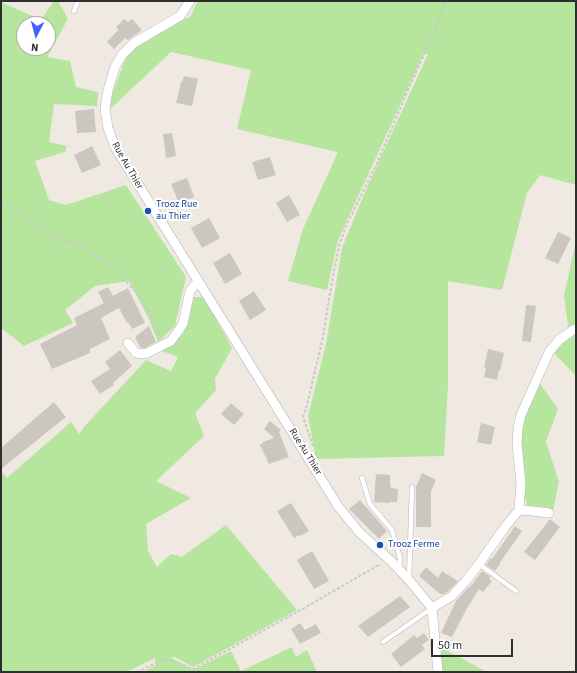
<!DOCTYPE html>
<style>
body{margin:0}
#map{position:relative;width:577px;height:673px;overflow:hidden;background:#efe9e1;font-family:"Source Sans 3",sans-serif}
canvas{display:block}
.frame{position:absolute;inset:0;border:2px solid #2e2e2e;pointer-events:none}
.north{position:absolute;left:16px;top:16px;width:40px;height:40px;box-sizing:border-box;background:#fff;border:1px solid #ababab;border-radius:50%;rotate:186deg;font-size:11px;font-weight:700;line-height:16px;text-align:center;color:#2e2e2e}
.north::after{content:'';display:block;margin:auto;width:14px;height:18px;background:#4264fb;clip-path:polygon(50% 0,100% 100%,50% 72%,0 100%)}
.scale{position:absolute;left:431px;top:639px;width:82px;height:18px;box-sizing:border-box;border:2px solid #2e2e2e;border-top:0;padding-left:5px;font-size:12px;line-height:14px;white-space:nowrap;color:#2e2e2e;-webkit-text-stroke:3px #fff;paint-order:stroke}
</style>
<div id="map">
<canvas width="577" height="673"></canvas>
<div class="frame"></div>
<div class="north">N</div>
<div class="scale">50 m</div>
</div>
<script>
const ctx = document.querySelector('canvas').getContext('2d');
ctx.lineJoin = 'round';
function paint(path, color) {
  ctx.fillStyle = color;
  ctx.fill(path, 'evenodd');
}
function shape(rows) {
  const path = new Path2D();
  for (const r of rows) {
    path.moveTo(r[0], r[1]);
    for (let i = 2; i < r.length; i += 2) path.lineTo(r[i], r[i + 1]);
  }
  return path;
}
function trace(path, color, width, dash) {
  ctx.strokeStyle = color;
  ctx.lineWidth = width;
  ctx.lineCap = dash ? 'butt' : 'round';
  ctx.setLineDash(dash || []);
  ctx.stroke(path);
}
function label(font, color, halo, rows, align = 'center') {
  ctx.font = font + ' "Source Sans 3",sans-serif';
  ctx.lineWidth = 4;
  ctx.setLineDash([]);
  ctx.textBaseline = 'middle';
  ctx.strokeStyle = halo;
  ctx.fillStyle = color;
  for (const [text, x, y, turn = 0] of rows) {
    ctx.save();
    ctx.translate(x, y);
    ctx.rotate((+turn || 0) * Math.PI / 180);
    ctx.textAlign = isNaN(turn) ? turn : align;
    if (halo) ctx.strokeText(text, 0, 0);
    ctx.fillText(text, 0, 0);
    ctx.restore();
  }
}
paint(shape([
 [54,1,58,1,68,19,47,57,70,61,76,87,98,92,97,106,54,104,49,142,67,146,65,152,35,161,49,200,66,205,126,185,133,196,186,277,175,326,158,342,149,319,129,281,95,286,65,310,73,323,24,346,1,328,1,2,41,20],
 [24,24,48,24,48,48,24,48],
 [198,1,576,1,576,185,540,175,527,193,502,290,448,281,448,385,444,456,316,459,308,416,326,344,342,248,365,192,428,54,424,53,338,240,327,290,288,281,303,229,338,152,237,129,251,70,171,52,110,109,110,101,128,51,169,25,190,17],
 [576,240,576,376,554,353,568,326,564,296],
 [193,297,204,297,232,348,215,379,216,390,195,413,204,436,156,481,191,498,146,524,148,551,157,567,171,554,182,557,226,525,297,610,193,667,175,657,171,658,193,670,231,651,241,671,292,647,296,657,307,650,317,672,143,672,156,665,155,658,127,672,1,672,1,471,7,478,71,422,79,434,84,427,146,360,171,371,178,357,162,351,183,334],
 [538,381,558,409,546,442,559,482,553,511,549,508,528,507,514,460,518,425],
 [440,647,487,672,441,672]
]), '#b6e59e');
paint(shape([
 [124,19,128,22,132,19,142,30,128,40,125,38,114,49,107,42,118,30,116,27],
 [184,76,198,79,192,106,176,103,181,82,182,82],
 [94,109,96,132,77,133,75,111],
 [172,133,176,156,166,158,163,134],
 [92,146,101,165,82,173,74,155],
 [270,157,276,175,258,180,252,162],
 [187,178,194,197,179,203,171,184],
 [289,195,300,215,287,222,276,203],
 [209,218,220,238,202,248,191,228],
 [558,232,571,238,558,264,545,258],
 [230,253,242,274,225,284,213,263],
 [108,287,113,296,128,288,145,323,132,329,128,322,127,323,119,308,101,318,110,339,90,349,90,353,52,369,40,344,77,325,74,318,104,303,98,292],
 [254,291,266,310,250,320,239,301],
 [526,305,536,306,531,342,522,341],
 [149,326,156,342,144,348,140,347,136,339,136,336],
 [488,349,504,353,500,371,499,370,497,380,484,377,486,368,484,367],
 [120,350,132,366,113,383,114,385,100,394,91,381,110,369,105,362],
 [54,402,66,417,1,469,1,448],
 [231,403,244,414,234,425,221,414],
 [270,421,281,430,279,432,289,457,269,464,260,445,263,443,263,442,274,438,264,429],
 [481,423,495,427,491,445,477,442],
 [422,473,436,480,431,491,431,527,416,527,416,487],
 [376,474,390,475,390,485,391,485,391,488,398,489,397,502,390,502,390,503,374,502],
 [360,500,387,531,379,539,349,509],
 [291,503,309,531,300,536,299,535,294,538,277,511],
 [550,519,560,527,535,560,524,552],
 [515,526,522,531,499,564,500,564,495,571,486,565,491,558,492,559],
 [312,551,329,581,314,589,297,560],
 [426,567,438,578,442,571,458,581,448,591,444,594,440,594,419,576],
 [482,571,491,577,489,579,492,581,483,592,479,589,466,610,452,637,441,633,456,601,469,587,470,587],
 [400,596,410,607,368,637,358,626],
 [300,623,305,630,316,624,321,633,300,644,291,629],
 [424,633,429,640,422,645,425,649,401,667,391,654,414,635,417,638]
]), '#cbc7bf');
const lane = shape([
 [74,11,78,1],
 [362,478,370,504,392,530,400,558,399,568],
 [479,564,516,591],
 [409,580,412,487],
 [383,642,432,608]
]);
const street = shape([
 [190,1,180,16,134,43,122,55,115,67,108,90,105,109,108,128,115,147,338,506,359,532,392,562,409,580,432,608,438,672],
 [128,343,136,353,145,354,171,341,183,324,190,291,198,281],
 [519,510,533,511,549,513],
 [432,608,452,596,465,582,479,564,505,527,519,510,521,484,517,443,518,428,521,415,549,352,559,340,573,330,576,329]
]);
trace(lane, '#b4b7c1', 5.5);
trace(street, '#b4b7c1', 10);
trace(shape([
 [1,205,19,211,53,238,80,245,117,271,146,304,160,336],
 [313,446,305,423,303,416,306,409,323,337,331,287,339,246,345,228,377,163,408,90,433,35,446,1],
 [137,672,160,661,172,660,193,669,299,611,377,566,381,565]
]), '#c9c9c9', 2, [3, 2]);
trace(lane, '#fff', 4.5);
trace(street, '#fff', 9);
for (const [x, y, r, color] of [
 [148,211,4,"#1a4fb4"],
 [380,545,4,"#1a4fb4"]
]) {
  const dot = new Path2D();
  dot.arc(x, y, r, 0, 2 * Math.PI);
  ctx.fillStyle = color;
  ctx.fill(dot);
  trace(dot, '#fff', 1.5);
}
label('10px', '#2e2e2e', '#fff', [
 ["Rue Au Thier",127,166,60],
 ["Rue Au Thier",305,452,58]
]);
label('10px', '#164399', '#fff', [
 ["Trooz Rue",156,205],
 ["au Thier",156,217],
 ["Trooz Ferme",388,545]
], 'left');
</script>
